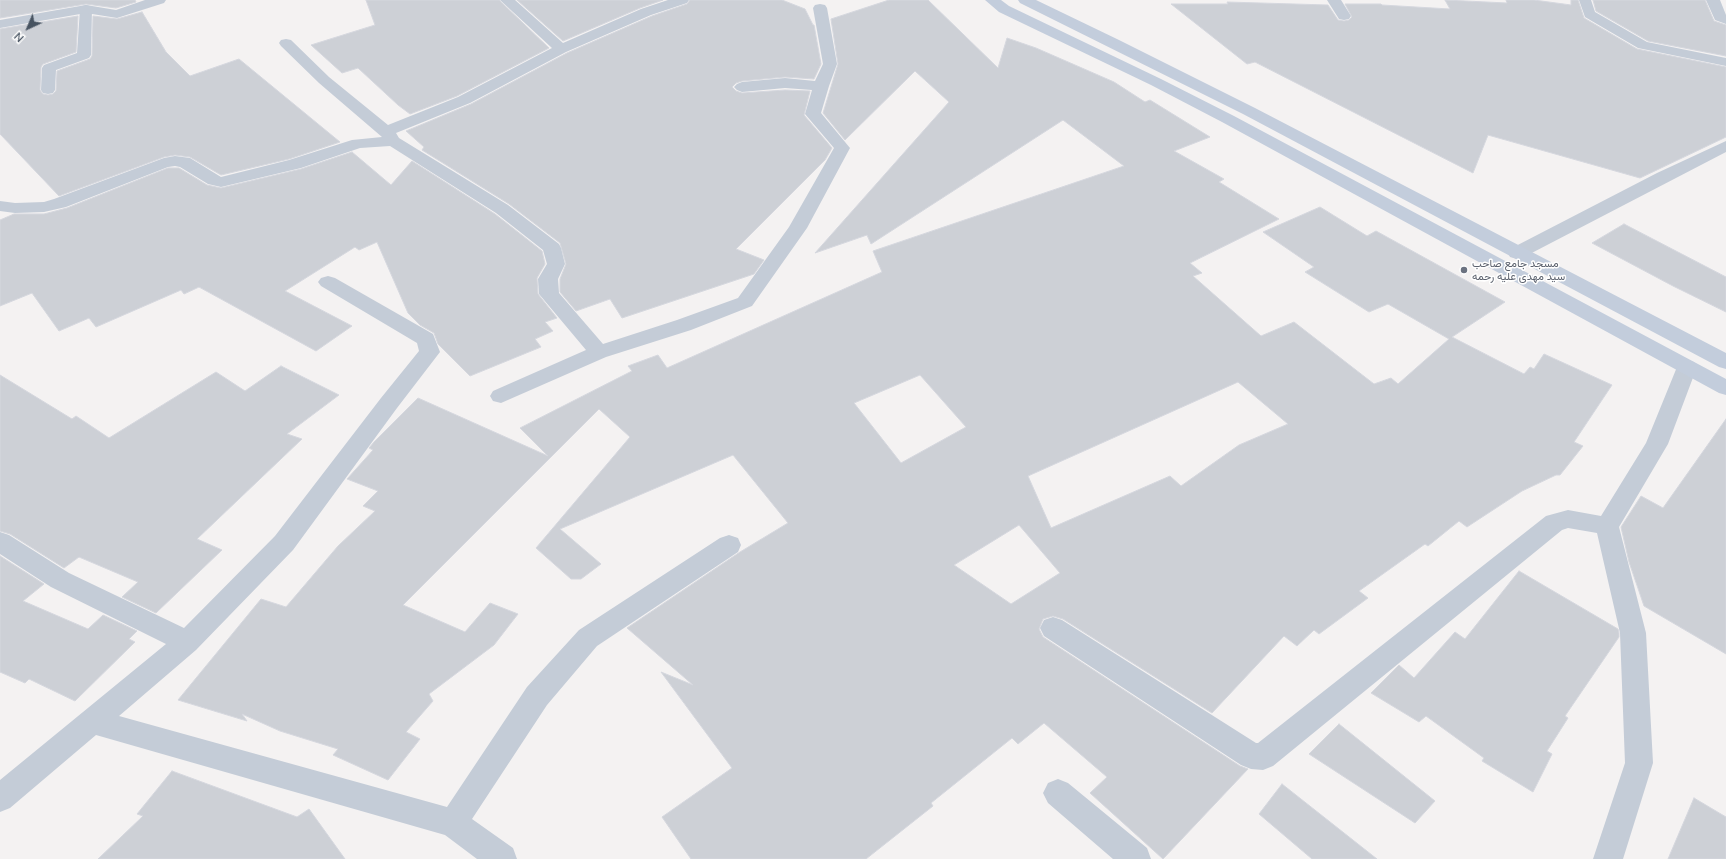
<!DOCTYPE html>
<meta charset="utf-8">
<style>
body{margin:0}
#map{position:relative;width:1726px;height:859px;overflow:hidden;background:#f4f2f2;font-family:"Nunito Sans",sans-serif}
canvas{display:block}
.north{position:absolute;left:8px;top:8px;width:40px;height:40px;-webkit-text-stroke:3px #fff;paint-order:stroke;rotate:224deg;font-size:11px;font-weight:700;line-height:16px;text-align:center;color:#475361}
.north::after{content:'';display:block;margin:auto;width:14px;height:18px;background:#475361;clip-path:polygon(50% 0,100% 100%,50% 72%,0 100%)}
</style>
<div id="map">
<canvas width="1726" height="859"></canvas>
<div class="north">N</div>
</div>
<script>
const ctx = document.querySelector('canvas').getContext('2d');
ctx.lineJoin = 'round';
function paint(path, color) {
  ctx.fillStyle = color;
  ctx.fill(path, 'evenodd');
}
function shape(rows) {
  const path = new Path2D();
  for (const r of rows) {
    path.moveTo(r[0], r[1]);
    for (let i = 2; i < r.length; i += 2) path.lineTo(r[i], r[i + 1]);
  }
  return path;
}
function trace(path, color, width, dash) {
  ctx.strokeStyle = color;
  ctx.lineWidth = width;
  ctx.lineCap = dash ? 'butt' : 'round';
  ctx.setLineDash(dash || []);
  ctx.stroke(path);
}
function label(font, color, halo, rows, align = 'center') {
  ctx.font = font + ' "Nunito Sans",Vazirmatn,sans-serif';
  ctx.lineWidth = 3;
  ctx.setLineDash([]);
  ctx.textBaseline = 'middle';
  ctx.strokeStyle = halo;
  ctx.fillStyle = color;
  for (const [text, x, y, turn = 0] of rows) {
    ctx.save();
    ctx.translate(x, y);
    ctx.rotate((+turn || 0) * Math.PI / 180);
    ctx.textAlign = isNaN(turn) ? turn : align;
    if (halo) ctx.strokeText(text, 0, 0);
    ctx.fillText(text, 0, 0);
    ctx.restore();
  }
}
const building = shape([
 [0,0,135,0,136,2,116,8,86,4,0,18,0,0],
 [366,0,499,0,549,48,457,96,410,114,398,105,358,68,342,73,311,45,375,25,366,0],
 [517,0,663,0,640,8,563,41,517,0],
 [690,0,782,0,805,9,813,25,814,25,821,64,814,79,785,77,742,81,736,83,732,87,736,91,742,93,785,90,810,91,804,115,832,148,825,160,736,249,764,260,754,274,622,318,610,299,576,311,560,292,560,279,566,264,560,243,509,204,422,150,424,147,406,131,471,104,567,53,652,16,687,4,690,0],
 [889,0,928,0,998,68,1007,38,1036,48,1114,82,1145,102,1150,100,1210,137,1174,151,1224,179,1219,182,1279,219,1190,263,1202,273,1193,276,1261,336,1294,322,1374,384,1391,378,1398,384,1449,339,1388,304,1369,312,1305,272,1314,267,1263,232,1320,207,1367,236,1376,231,1505,302,1452,337,1524,374,1530,367,1534,369,1544,354,1612,385,1574,442,1583,446,1560,475,1556,475,1522,491,1467,527,1459,521,1428,546,1425,544,1359,591,1368,598,1319,634,1314,630,1297,646,1284,636,1212,713,1063,619,1053,616,1043,619,1039,629,1043,637,1240,766,1248,769,1163,859,1090,793,1107,777,1044,723,1018,744,1012,738,931,803,933,806,866,859,691,859,662,817,732,768,661,672,693,685,627,628,740,552,788,523,733,455,560,529,601,564,581,579,571,579,536,548,630,437,599,409,403,605,465,632,490,603,518,614,494,645,429,694,433,701,406,732,420,739,388,780,333,755,338,749,280,731,242,714,247,721,178,700,261,599,286,607,338,546,375,511,363,506,378,491,347,479,373,450,369,448,374,442,418,398,548,456,520,428,632,371,628,366,658,355,667,368,882,272,873,251,1124,166,1063,120,871,244,867,235,815,253,949,102,915,71,845,140,823,113,838,64,831,19,889,0],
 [920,375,966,427,901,463,854,403,920,375],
 [1238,382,1288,424,1239,445,1181,486,1170,476,1051,528,1028,476,1238,382],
 [1019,525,1060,573,1011,604,954,565,1019,525],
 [1445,0,1507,3,1506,0,1534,0,1571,5,1571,0,1578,0,1584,18,1637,49,1726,67,1726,137,1640,178,1488,135,1473,173,1255,62,1247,64,1171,4,1228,4,1227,2,1328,5,1338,20,1344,21,1349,20,1352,17,1345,4,1381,4,1382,5,1450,9,1445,0],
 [1593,0,1705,0,1714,21,1726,25,1726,56,1648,41,1596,11,1593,0],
 [142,12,166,52,190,76,239,59,340,142,289,159,221,175,190,157,175,155,164,157,59,196,0,134,0,29,78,16,76,52,43,64,41,67,40,90,43,94,48,95,53,94,56,91,57,71,90,59,92,56,93,16,117,19,142,12],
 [352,152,391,185,412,161,495,214,542,251,545,264,537,278,538,294,557,318,545,322,553,331,535,339,541,347,470,376,438,344,434,333,420,325,408,313,377,242,359,250,355,247,285,291,352,326,316,351,199,287,184,294,181,290,96,327,89,318,59,331,32,293,0,306,0,220,14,214,44,214,67,208,168,168,179,168,207,185,221,188,301,169,352,152],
 [1624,224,1726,277,1726,312,1673,286,1592,243,1624,224],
 [281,366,339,395,287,434,302,439,197,539,222,550,156,613,122,597,138,582,79,557,64,568,10,534,0,531,0,375,72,419,76,416,109,438,216,372,245,391,281,366],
 [1726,419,1726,654,1644,606,1629,562,1621,527,1641,496,1663,508,1726,419],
 [0,556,44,584,23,601,88,629,103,615,137,631,129,639,135,642,75,701,29,679,25,683,0,672,0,556],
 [1519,571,1618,629,1619,633,1619,637,1565,716,1568,718,1547,751,1552,754,1533,792,1482,761,1484,758,1426,716,1419,722,1371,693,1399,665,1414,678,1455,632,1465,639,1519,571],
 [1339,724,1435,801,1415,823,1309,754,1339,724],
 [172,771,297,817,309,809,345,859,98,859,143,816,137,814,172,771],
 [1282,784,1377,859,1312,859,1259,814,1282,784],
 [1694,798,1726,817,1726,859,1668,859,1694,798]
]);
paint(building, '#cdd0d6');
trace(building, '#d5d7de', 1);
paint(shape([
 [1579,0,1591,0,1595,12,1647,42,1726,58,1726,66,1638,48,1585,17,1579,0],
 [86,5,90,6,92,9,91,55,89,58,56,70,55,90,53,93,48,94,43,93,41,90,42,68,44,65,77,53,80,9,82,6,86,5]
]), '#c4ccd7');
paint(shape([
 [145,0,166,0,164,3,117,18,86,13,0,28,0,20,86,5,116,10,145,0],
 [500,0,515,0,563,43,641,9,668,0,689,0,687,3,651,15,566,52,470,103,396,133,399,138,508,205,559,244,561,248,565,264,558,279,559,293,603,344,677,320,738,298,789,227,834,148,805,114,812,90,785,88,742,92,737,90,734,87,737,84,742,82,785,78,815,81,823,64,813,8,815,5,820,4,825,5,827,8,837,64,829,86,821,113,850,148,807,228,752,306,691,330,606,357,501,403,493,401,490,396,493,391,586,350,539,294,538,279,547,264,543,250,496,213,390,146,360,148,301,168,221,187,208,184,180,167,175,166,168,167,66,207,44,212,15,213,0,211,0,201,15,203,44,202,54,199,164,158,175,156,190,158,221,177,289,160,352,140,382,137,319,83,281,46,279,43,281,40,286,39,291,40,329,77,388,125,458,97,552,48,500,0],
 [1327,0,1341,0,1351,16,1349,19,1344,20,1339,19,1327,0],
 [1706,0,1720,0,1726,15,1726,24,1715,20,1706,0],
 [1726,141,1726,152,1524,257,1517,259,1510,257,1508,253,1510,249,1657,173,1726,141],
 [328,276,335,278,433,334,440,352,397,408,293,550,196,650,119,716,447,807,527,687,579,630,720,538,729,535,738,538,741,545,738,552,597,646,547,705,472,819,513,848,517,859,477,859,445,835,96,735,10,808,0,812,0,780,166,644,51,587,0,554,0,532,9,535,69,573,184,628,275,536,381,398,419,351,417,343,321,286,318,282,321,278,328,276],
 [1687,360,1694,362,1697,367,1668,444,1619,527,1646,633,1653,763,1623,859,1593,859,1625,763,1620,633,1597,533,1568,528,1562,530,1273,766,1263,770,1251,769,1241,765,1044,636,1040,628,1044,620,1053,617,1062,620,1256,743,1258,743,1546,516,1568,510,1601,516,1646,443,1677,367,1680,362,1687,360],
 [1058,779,1068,783,1147,848,1151,859,1113,859,1048,803,1043,793,1048,783,1058,779]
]), '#c4ccd7');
paint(shape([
 [985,0,1001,0,1009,6,1161,79,1234,116,1726,379,1726,395,1719,393,1222,122,1151,85,999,12,985,0],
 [1018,0,1036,0,1119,40,1255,108,1726,353,1726,369,1719,367,1243,114,1020,3,1018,0]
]), '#c3cddc');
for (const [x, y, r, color] of [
 [1464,270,4,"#6b7280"]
]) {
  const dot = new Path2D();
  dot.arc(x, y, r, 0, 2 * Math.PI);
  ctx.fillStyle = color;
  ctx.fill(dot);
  trace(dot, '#fff', 1.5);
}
label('11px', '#5b616d', '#fff', [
 ["مسجد جامع صاحب",1472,264],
 ["سید مهدی علیه رحمه",1472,277]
], 'left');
</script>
